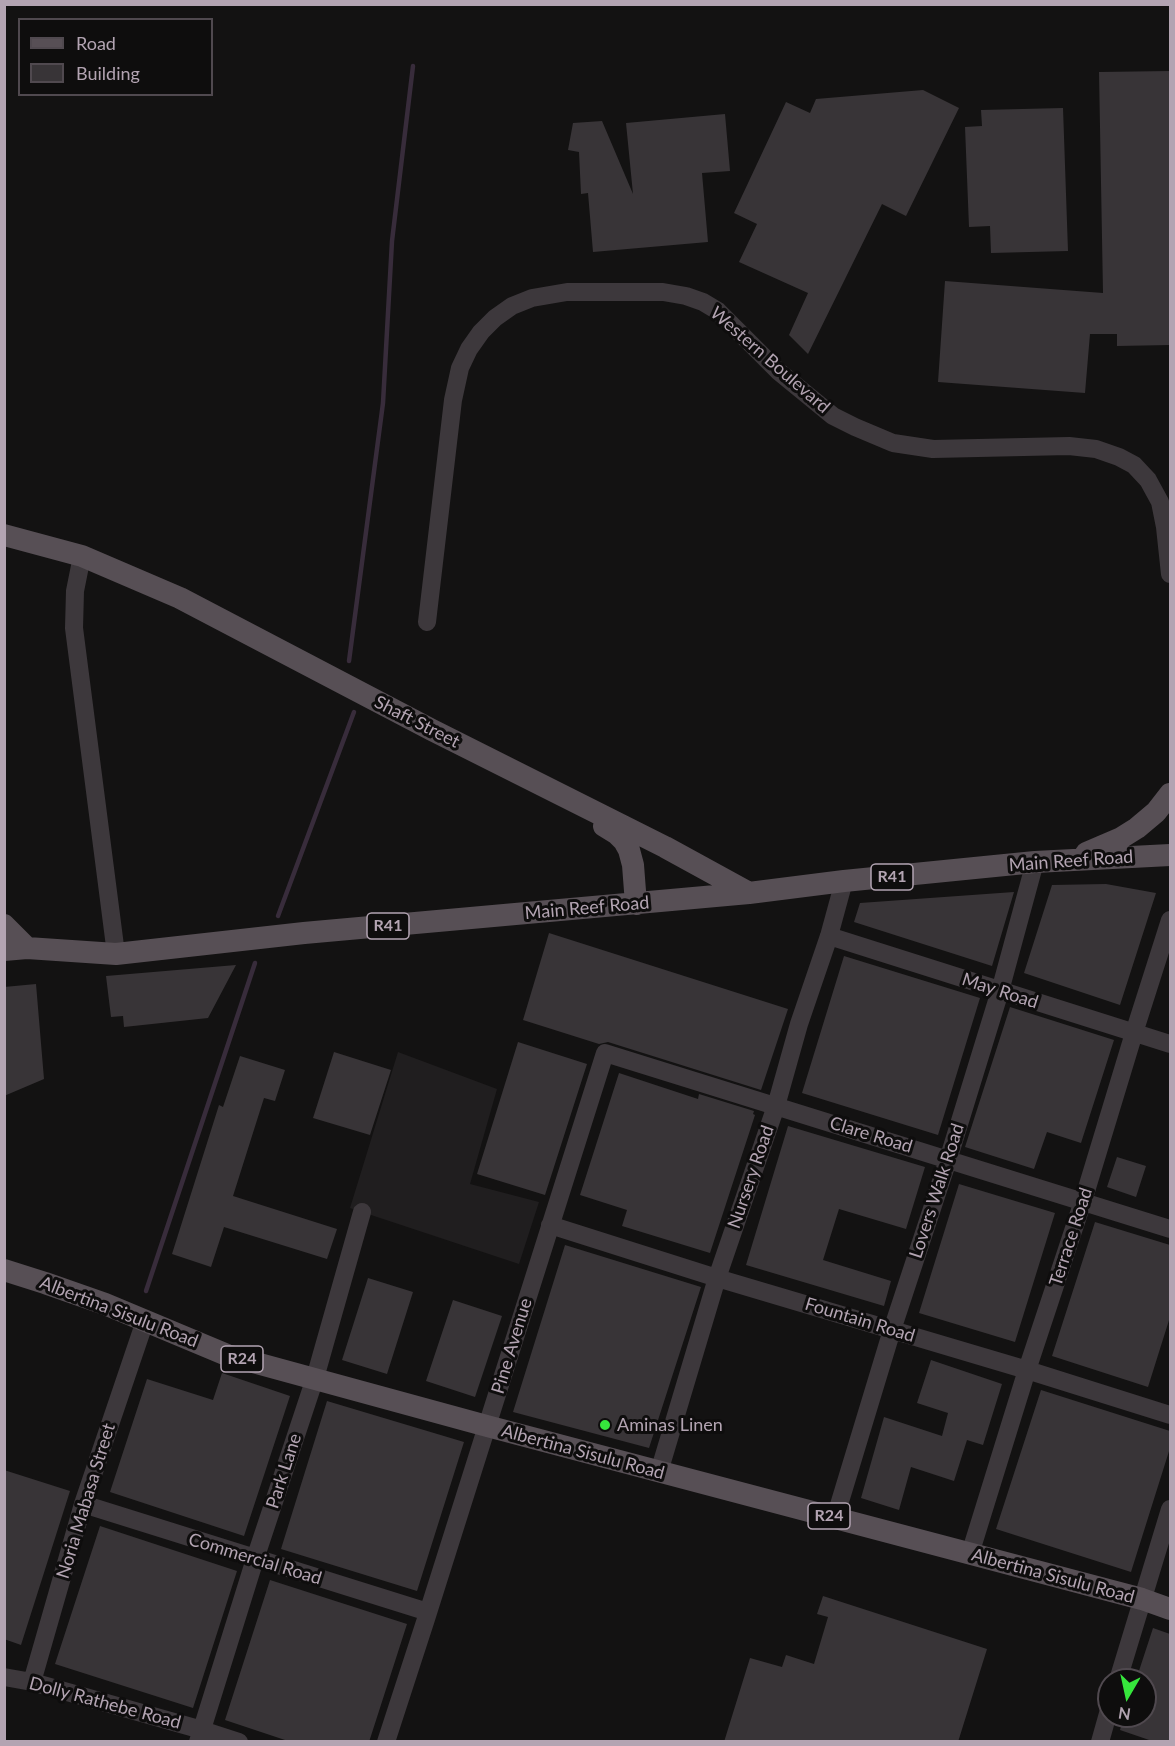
<!DOCTYPE html>
<style>
body{margin:0}
#map{position:relative;width:1175px;height:1746px;overflow:hidden;background:#131212;font-family:Lato,sans-serif}
canvas{display:block}
.frame{position:absolute;inset:0;border:6px solid #b3a4b2;pointer-events:none}
.legend{position:absolute;left:18px;top:18px;width:195px;height:78px;box-sizing:border-box;background:#0e0d0d;border:2px solid #50494f;margin:0;padding:8px 10px;list-style:none;font-size:18px;color:#b3a4b2}
.legend li{display:flex;align-items:center;gap:12px;height:30px}
.legend b{width:30px;border:2px solid #50494f}
.north{position:absolute;left:1097px;top:1668px;width:60px;height:60px;box-sizing:border-box;background:#0e0d0d;border:2px solid #50494f;border-radius:50%;rotate:189deg;font-size:16px;font-weight:700;line-height:24px;text-align:center;color:#b3a4b2}
.north::after{content:'';display:block;margin:auto;width:21px;height:27px;background:#36e63c;clip-path:polygon(50% 0,100% 100%,50% 72%,0 100%)}
</style>
<div id="map">
<canvas width="1175" height="1746"></canvas>
<div class="frame"></div>
<ul class="legend">
<li><b style="height:8px;background:#574f55"></b>Road</li>
<li><b style="height:16px;background:#383437"></b>Building</li>
</ul>
<div class="north">N</div>
</div>
<script>
const ctx = document.querySelector('canvas').getContext('2d');
ctx.lineJoin = 'round';
function paint(path, color) {
  ctx.fillStyle = color;
  ctx.fill(path, 'evenodd');
}
function shape(rows) {
  const path = new Path2D();
  for (const r of rows) {
    path.moveTo(r[0], r[1]);
    for (let i = 2; i < r.length; i += 2) path.lineTo(r[i], r[i + 1]);
  }
  return path;
}
function trace(path, color, width, dash) {
  ctx.strokeStyle = color;
  ctx.lineWidth = width;
  ctx.lineCap = dash ? 'butt' : 'round';
  ctx.setLineDash(dash || []);
  ctx.stroke(path);
}
function label(font, color, halo, rows, align = 'center') {
  ctx.font = font + ' Lato,sans-serif';
  ctx.lineWidth = 6;
  ctx.setLineDash([]);
  ctx.textBaseline = 'middle';
  ctx.strokeStyle = halo;
  ctx.fillStyle = color;
  for (const [text, x, y, turn = 0] of rows) {
    ctx.save();
    ctx.translate(x, y);
    ctx.rotate((+turn || 0) * Math.PI / 180);
    ctx.textAlign = isNaN(turn) ? turn : align;
    if (halo) ctx.strokeText(text, 0, 0);
    ctx.fillText(text, 0, 0);
    ctx.restore();
  }
}
paint(shape([
 [398,1052,497,1089,470,1184,539,1202,519,1264,350,1208]
]), '#201e1f');
trace(shape([
 [349,661,383,403,392,241,413,66],
 [278,916,354,712],
 [146,1291,255,963]
]), '#382c3b', 4.5);
paint(shape([
 [1170,71,1170,345,1117,346,1117,334,1090,334,1085,393,938,382,945,281,1103,293,1099,72],
 [923,90,959,108,906,216,882,204,808,354,789,335,808,293,739,262,757,224,734,213,786,102,810,113,816,99],
 [1063,108,1068,251,991,253,990,226,969,227,965,127,982,126,981,110],
 [725,114,730,171,702,173,708,242,593,252,588,193,581,194,579,152,568,150,573,123,602,121,633,194,626,123],
 [1106,884,1156,893,1120,1005,1024,973,1052,885],
 [1014,892,992,966,854,922,860,903],
 [549,933,788,1009,761,1090,608,1042,599,1044,523,1020],
 [844,956,980,998,938,1135,802,1093],
 [236,965,208,1018,124,1027,123,1016,111,1017,106,976],
 [36,984,44,1079,4,1096,4,987],
 [1010,1007,1114,1040,1081,1143,1047,1132,1034,1169,965,1147],
 [518,1042,587,1064,545,1195,477,1174],
 [334,1052,391,1070,370,1135,313,1118],
 [240,1056,285,1070,275,1101,264,1098,233,1196,337,1229,327,1259,224,1227,211,1267,172,1254,219,1105,223,1107],
 [619,1073,698,1099,699,1094,754,1111,753,1114,755,1115,710,1253,622,1226,627,1210,580,1195],
 [788,1126,925,1167,906,1229,839,1209,823,1260,891,1281,884,1306,746,1265],
 [1117,1157,1146,1166,1136,1197,1107,1187],
 [959,1184,1055,1213,1015,1342,919,1313],
 [1095,1222,1170,1245,1170,1317,1148,1387,1052,1356],
 [565,1245,701,1287,649,1448,513,1412],
 [368,1278,413,1292,387,1374,342,1360],
 [453,1300,502,1316,475,1397,426,1381],
 [931,1360,1002,1384,983,1445,967,1440,954,1481,911,1467,899,1510,861,1498,884,1417,942,1436,948,1413,917,1403],
 [222,1373,290,1396,244,1536,110,1492,147,1379,213,1400],
 [1041,1390,1170,1431,1170,1448,1131,1572,996,1529],
 [327,1401,464,1442,417,1591,281,1549],
 [4,1470,70,1491,21,1645,4,1639],
 [100,1526,237,1571,193,1708,55,1664],
 [270,1580,407,1624,369,1742,291,1742,225,1720],
 [823,1596,987,1649,958,1742,724,1742,750,1658,782,1667,786,1655,814,1664,828,1617,817,1614],
 [1153,1628,1170,1634,1170,1742,1155,1742,1120,1730,1124,1716,1145,1716,1145,1680,1136,1680]
]), '#383437');
trace(shape([
 [82,556,75,591,74,628,116,954],
 [427,622,453,400,460,368,469,349,481,332,495,318,512,306,532,298,567,292,663,292,686,296,703,302,718,311,778,371,833,416,855,427,893,443,933,449,1069,446,1096,449,1119,457,1134,465,1148,480,1160,502,1165,527,1170,574],
 [829,936,1170,1044],
 [550,1225,717,1278,1027,1370,1170,1415],
 [659,1472,717,1278,776,1106,799,1024,829,936,844,881],
 [83,1504,428,1612],
 [835,1518,892,1330,948,1160,1000,991,1035,862],
 [970,1554,1027,1370,1083,1201,1134,1033,1170,920],
 [4,1677,32,1682,202,1730,239,1742],
 [1118,1680,1170,1509],
 [32,1682,83,1504,145,1321],
 [198,1742,255,1559,315,1378,362,1212],
 [386,1742,426,1619,605,1053,1170,1229],
 [1100,1742,1109,1710]
]), '#3d383c', 18);
trace(shape([
 [4,535,82,556,180,598,432,730,665,847,749,893],
 [604,826,617,834,624,841,629,850,633,865,636,904],
 [1086,853,1121,838,1137,828,1156,812,1170,794],
 [4,925,27,948],
 [4,950,27,948,116,954,304,933,749,893,844,881,1035,862,1170,855],
 [4,1270,45,1283,105,1304,227,1355,487,1426,1142,1599,1170,1609]
]), '#574f55', 22);
for (const [x, y, r, color] of [
 [605,1425,6,"#36e63c"]
]) {
  const dot = new Path2D();
  dot.arc(x, y, r, 0, 2 * Math.PI);
  ctx.fillStyle = color;
  ctx.fill(dot);
  trace(dot, '#0e0d0d', 2);
}
for (const [x, y, w] of [
 [892,877,42],
 [388,926,42],
 [242,1359,42],
 [829,1516,42]
]) {
  const box = new Path2D();
  box.roundRect(x - w / 2, y - 13, w, 26, 4.5);
  ctx.fillStyle = '#0e0d0d';
  ctx.fill(box);
  trace(box, '#b3a4b2', 1.5);
}
label('bold 16px', '#b3a4b2', null, [
 ["R41",892,877],
 ["R41",388,926],
 ["R24",242,1359],
 ["R24",829,1516]
]);
label('18px', '#b3a4b2', '#0e0d0d', [
 ["Western Boulevard",770,360,41],
 ["Shaft Street",417,722,27],
 ["Main Reef Road",1071,861,-4],
 ["Main Reef Road",587,908,-5],
 ["May Road",1000,991,18],
 ["Clare Road",871,1135,17],
 ["Nursery Road",751,1177,-71],
 ["Lovers Walk Road",937,1191,-72],
 ["Terrace Road",1071,1237,-72],
 ["Albertina Sisulu Road",119,1312,21],
 ["Fountain Road",860,1320,17],
 ["Pine Avenue",512,1346,-73],
 ["Albertina Sisulu Road",583,1452,15],
 ["Park Lane",284,1471,-72],
 ["Noria Mabasa Street",86,1501,-73],
 ["Commercial Road",255,1559,17],
 ["Albertina Sisulu Road",1053,1576,15],
 ["Dolly Rathebe Road",105,1703,15]
]);
label('18px', '#b3a4b2', '#0e0d0d', [
 ["Aminas Linen",617,1425]
], 'left');
</script>
